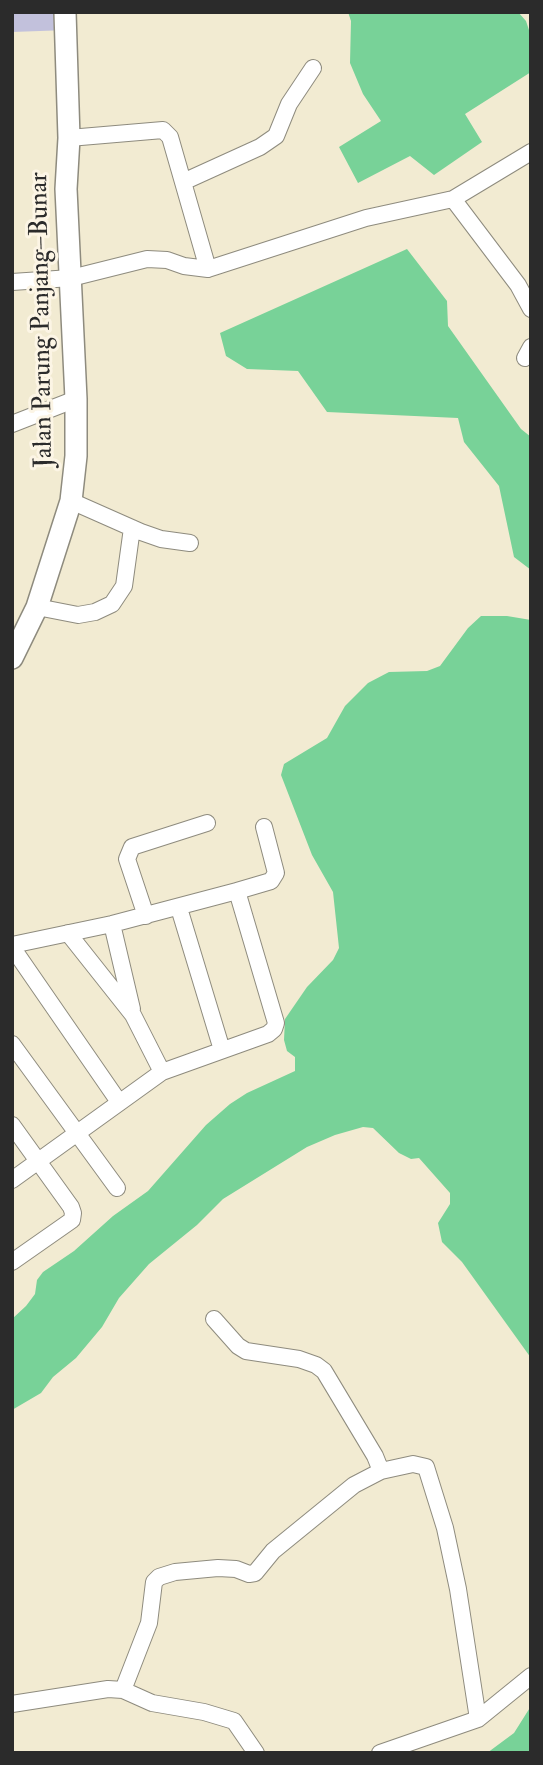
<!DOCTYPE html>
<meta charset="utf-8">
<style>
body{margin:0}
#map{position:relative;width:543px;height:1765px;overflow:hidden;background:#f2ebd2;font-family:"IM FELL Double Pica",serif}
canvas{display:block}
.frame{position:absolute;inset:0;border:14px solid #2b2b2b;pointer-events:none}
</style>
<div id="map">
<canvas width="543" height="1765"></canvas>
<div class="frame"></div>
</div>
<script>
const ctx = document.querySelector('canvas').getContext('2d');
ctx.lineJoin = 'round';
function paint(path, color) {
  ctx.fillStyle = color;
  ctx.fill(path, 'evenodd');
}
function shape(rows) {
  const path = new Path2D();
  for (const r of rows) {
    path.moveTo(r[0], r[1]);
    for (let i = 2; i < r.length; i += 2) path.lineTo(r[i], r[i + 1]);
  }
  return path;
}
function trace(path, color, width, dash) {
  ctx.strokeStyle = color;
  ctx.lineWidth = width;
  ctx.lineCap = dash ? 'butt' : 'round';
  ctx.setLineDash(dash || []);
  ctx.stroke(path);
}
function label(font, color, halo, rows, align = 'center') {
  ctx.font = font + ' "IM FELL Double Pica",serif';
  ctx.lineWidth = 6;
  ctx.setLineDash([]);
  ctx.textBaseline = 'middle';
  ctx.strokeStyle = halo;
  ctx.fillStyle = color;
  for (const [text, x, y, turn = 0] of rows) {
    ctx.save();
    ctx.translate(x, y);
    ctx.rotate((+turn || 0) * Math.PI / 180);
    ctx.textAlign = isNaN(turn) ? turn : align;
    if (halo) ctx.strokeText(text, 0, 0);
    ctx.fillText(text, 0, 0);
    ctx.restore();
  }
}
paint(shape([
 [12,12,68,12,68,30,12,32]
]), '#c2c1dc');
paint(shape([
 [348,12,518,12,526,21,531,36,531,72,465,114,482,142,434,175,410,156,358,183,339,147,381,121,363,94,350,63,351,21],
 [407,249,447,301,448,326,521,429,531,437,531,570,514,557,499,486,464,442,458,418,327,412,298,371,247,369,226,356,220,333],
 [481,616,507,616,531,620,531,1358,462,1262,442,1242,438,1223,450,1204,450,1193,419,1158,411,1159,399,1153,373,1128,363,1127,335,1135,307,1147,223,1199,197,1225,149,1264,119,1298,102,1327,76,1358,53,1377,41,1393,12,1410,12,1319,26,1306,35,1294,37,1280,43,1272,74,1251,113,1216,148,1191,206,1125,230,1104,247,1093,295,1071,295,1057,287,1051,284,1040,285,1019,307,987,333,960,339,948,333,892,312,855,281,775,284,764,327,738,345,706,368,683,389,672,427,671,440,666,468,628],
 [531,1706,531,1753,487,1753,514,1733]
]), '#78d298');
const minor = shape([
 [69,138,163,130,170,137,208,269],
 [183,182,260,147,276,136,289,104,313,68],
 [453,199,518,285,531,309],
 [12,282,71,278,147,259,167,260,184,266,208,269,366,218,453,199,531,152],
 [525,358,531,347],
 [12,424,76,399],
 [71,501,141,532,161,539,190,543],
 [37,607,78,615,95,612,112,604,124,586,132,528],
 [237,891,271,881,276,873,264,827],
 [179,908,222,1050],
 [146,916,127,859,132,847,207,823],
 [112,924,132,1009],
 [68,933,133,1015,162,1072],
 [12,945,112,924,237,891,276,1023,274,1029,268,1034,162,1072,12,1180],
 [12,947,119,1102],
 [12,1044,117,1188],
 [12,1125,71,1207,73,1213,72,1220,12,1262],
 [214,1319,238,1346,246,1351,299,1359,316,1365,324,1371,375,1456,381,1471],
 [123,1690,149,1623,154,1582,159,1577,175,1572,218,1568,236,1569,249,1574,255,1573,273,1551,354,1485,381,1471,413,1464,426,1467,445,1528,458,1589,478,1719],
 [12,1704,108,1689,123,1690,152,1703,204,1712,234,1721,256,1753],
 [380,1753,478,1719,531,1676]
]);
const major = shape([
 [12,658,37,607,71,501,76,456,76,399,66,189,69,138,65,12]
]);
trace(minor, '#8e8b7e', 18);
trace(major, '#8e8b7e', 24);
trace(minor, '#fff', 16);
trace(major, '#fff', 21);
label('26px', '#2b2b2b', '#fcf5e5', [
 ["Jalan Parung Panjang–Bunar",43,320,-91]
]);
</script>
